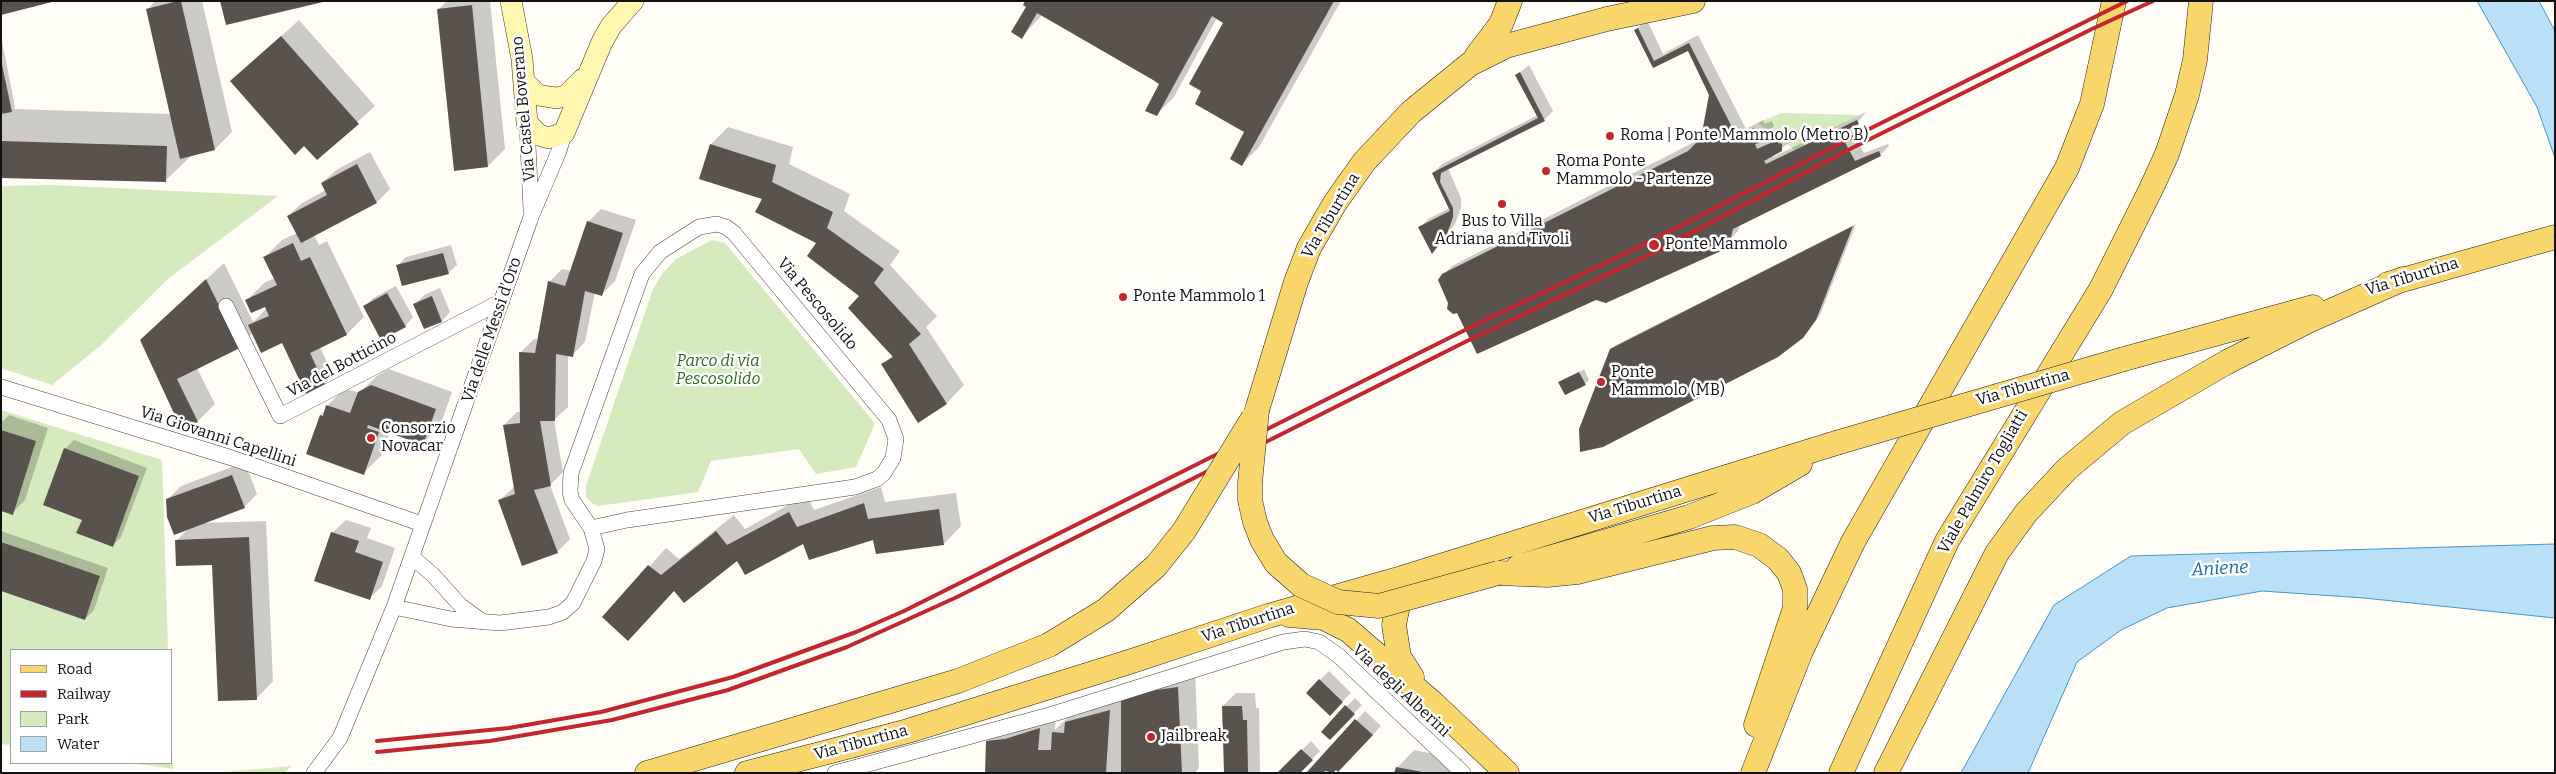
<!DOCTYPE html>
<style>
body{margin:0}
#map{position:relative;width:2556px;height:774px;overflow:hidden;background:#fffdf5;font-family:Bitter,serif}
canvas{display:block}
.frame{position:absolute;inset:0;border:2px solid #111;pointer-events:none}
.legend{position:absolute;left:10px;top:649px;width:162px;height:115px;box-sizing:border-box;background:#fff;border:1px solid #a0a0a0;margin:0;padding:6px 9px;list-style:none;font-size:15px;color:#111}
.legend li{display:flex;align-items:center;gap:10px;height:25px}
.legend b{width:25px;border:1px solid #a0a0a0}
</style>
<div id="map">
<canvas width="2556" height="774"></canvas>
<div class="frame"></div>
<ul class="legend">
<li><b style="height:6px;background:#f9d66b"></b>Road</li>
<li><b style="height:6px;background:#c4262e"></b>Railway</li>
<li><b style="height:14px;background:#d5ebbd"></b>Park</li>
<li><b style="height:14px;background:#b9e0f7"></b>Water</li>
</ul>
</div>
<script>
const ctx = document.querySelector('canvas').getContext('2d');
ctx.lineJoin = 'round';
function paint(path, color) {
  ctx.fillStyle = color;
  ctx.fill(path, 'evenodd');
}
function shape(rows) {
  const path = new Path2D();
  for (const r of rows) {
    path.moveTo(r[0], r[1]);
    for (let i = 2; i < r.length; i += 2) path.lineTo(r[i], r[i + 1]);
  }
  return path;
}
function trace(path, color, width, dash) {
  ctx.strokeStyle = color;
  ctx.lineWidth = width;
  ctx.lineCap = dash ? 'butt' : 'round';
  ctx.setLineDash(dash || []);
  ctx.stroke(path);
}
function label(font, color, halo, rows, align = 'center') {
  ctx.font = font + ' Bitter,serif';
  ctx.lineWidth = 5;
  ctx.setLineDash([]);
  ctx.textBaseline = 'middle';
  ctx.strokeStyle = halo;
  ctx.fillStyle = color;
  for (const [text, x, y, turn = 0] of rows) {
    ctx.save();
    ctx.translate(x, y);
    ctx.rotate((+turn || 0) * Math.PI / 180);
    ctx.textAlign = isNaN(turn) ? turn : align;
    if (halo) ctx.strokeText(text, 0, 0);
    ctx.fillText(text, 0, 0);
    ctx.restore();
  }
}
paint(shape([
 [1781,113,1859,115,1795,150,1758,123],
 [53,185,278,196,169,278,100,346,52,385,1,368,1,186],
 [712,240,725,243,874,422,874,426,856,467,816,474,799,449,711,461,698,492,598,506,593,504,586,497,586,486,653,289,662,274,676,259],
 [1,410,162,460,168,650,11,650,11,745,1,744,1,591,85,620,100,577,1,542,1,511,36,441,1,430],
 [65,449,139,476,113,547,77,533,82,520,43,505],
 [171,733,173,769,131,763,171,763],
 [292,766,284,773,214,773]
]), '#d5ebbd');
const water = shape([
 [2477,1,2539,1,2555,31,2555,158,2537,107,2477,1],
 [2555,544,2555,618,2364,598,2262,591,2167,608,2121,630,2077,662,2028,773,1961,773,2054,605,2131,556,2555,544]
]);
paint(water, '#b9e0f7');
trace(water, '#3f96cf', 1);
paint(shape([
 [155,1,202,1,232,132,215,149,192,155,166,180,1,176,1,36,15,107,14,109,171,114,148,9],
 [447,1,490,1,505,149,488,166,439,9],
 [1027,1,1341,1,1259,147,1242,164,1246,131,1203,90,1225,23,1217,18,1174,97,1157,114,1161,83,1042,15,1022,37],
 [299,20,375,106,317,158,304,144,232,81],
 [1647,20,1663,54,1698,35,1746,129,1763,120,1765,124,1772,121,1774,126,1764,137,1766,141,1785,133,1790,135,1790,142,1772,155,1773,157,1866,112,1858,122,1850,127,1864,153,1888,144,1889,146,1880,155,1740,224,1738,231,1720,250,1596,299,1457,311,1450,303,1443,275,1452,266,1702,138,1711,95,1689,50,1653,66,1635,30],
 [1529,65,1553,111,1544,120,1448,168,1461,198,1461,208,1455,224,1432,252,1420,228,1428,219,1450,208,1433,173,1442,164,1538,115,1517,75],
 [728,127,793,147,789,164,850,194,844,211,900,251,890,265,937,316,926,327,964,385,947,403,918,422,883,365,893,355,861,296,817,243,764,198,711,144],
 [370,152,390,189,377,202,314,235,319,245,327,241,364,317,347,334,320,347,333,375,324,384,282,342,253,333,239,347,197,368,215,404,198,421,191,424,159,323,224,263,253,322,267,308,265,305,247,300,264,283,275,278,265,257,282,240,297,233,288,216,302,203,326,190,322,183,336,170],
 [601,209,636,220,615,281,602,294,595,292,585,342,572,355,568,355,568,407,554,420,563,472,550,485,570,539,557,552,500,500,515,486,504,425,517,412,521,412,521,352,534,339,539,340,549,282,562,269,571,271,588,222],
 [1856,224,1820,315,1807,332,1611,349,1616,345],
 [451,245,457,265,448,273,398,265,406,257],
 [396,286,413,317,405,326,365,307,373,298],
 [440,288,450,312,442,321,425,328,415,304,424,295],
 [389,369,452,392,440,426,422,444,390,432,381,456,363,473,321,415,328,405,345,388,359,393,377,376],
 [1584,369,1589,380,1585,384,1560,383],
 [9,415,48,428,25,500,12,513,1,509,1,423],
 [74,440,147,468,121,537,113,545,83,519,65,449],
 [245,462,257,494,244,507,203,523,266,521,273,681,256,699,213,564,176,541,189,528,168,499,181,486],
 [881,487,885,502,956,493,961,526,944,544,877,553,874,539,804,542,737,559,675,590,604,617,666,548,679,559,734,515,745,529,806,495,814,510],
 [346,520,371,528,367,538,395,548,382,586,369,599,332,533],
 [1,531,108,568,94,610,85,619,1,590],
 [1195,670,1199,768,1195,773,986,773,987,742,1004,724,1056,712,1055,730,1070,715],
 [1329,671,1351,693,1330,714,1307,693],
 [1236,693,1255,693,1256,708,1259,708,1260,773,1225,773,1223,706],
 [1355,698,1362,705,1330,738,1322,731],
 [1365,711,1381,726,1347,762,1331,773,1326,769,1308,772],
 [1311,741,1320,751,1299,773,1279,773],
 [1414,750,1462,759,1459,773,1396,773,1397,768]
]), '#0003');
paint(shape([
 [1,1,52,1,52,2,1,15],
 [178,1,181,1,215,150,180,159,146,9],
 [220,1,323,1,323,2,226,25],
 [1025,1,1334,1,1242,166,1230,159,1244,132,1195,104,1201,91,1189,84,1223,23,1212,16,1157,116,1145,111,1159,84,1153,80,1037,13,1022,39,1011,32,1026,7,1023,5],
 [472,5,488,167,454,171,437,9],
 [1638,28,1654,61,1689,43,1737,137,1754,128,1756,132,1763,129,1766,135,1760,139,1759,143,1755,144,1757,149,1775,141,1782,144,1782,151,1764,161,1766,164,1857,120,1859,124,1840,133,1855,161,1879,151,1881,156,1733,229,1730,241,1721,251,1606,303,1596,300,1477,354,1457,313,1453,314,1447,309,1448,303,1438,280,1442,274,1688,151,1701,138,1709,95,1688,51,1653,68,1634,30],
 [281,36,359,124,317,160,304,146,295,155,230,81],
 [1,60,12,112,1,114],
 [1520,72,1545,121,1441,173,1440,182,1453,208,1453,217,1447,234,1432,254,1418,227,1450,211,1432,173,1538,118,1515,75],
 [1,141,167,146,166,182,1,178],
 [710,144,776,165,772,182,833,212,827,228,884,269,874,283,921,334,909,344,947,404,918,423,881,364,893,357,848,308,859,296,807,256,816,243,755,212,762,199,699,179],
 [357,164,377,203,301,243,287,216,327,195,321,183],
 [587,221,623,233,602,296,585,291,573,357,556,354,555,421,540,421,551,486,534,490,558,553,522,566,498,500,515,494,503,425,520,423,519,352,535,353,548,281,565,286],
 [1853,226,1816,320,1803,338,1778,357,1603,447,1580,452,1579,429,1610,349],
 [293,243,301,261,310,257,347,335,310,353,325,385,306,394,282,343,261,353,248,325,269,316,265,307,251,313,245,300,277,285,263,257],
 [443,253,449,274,402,286,396,265],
 [206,279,240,348,177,379,198,422,191,425,178,422,140,340],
 [387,293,406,327,381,340,363,306],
 [432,296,442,322,424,329,413,304],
 [1579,372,1586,385,1565,395,1558,382],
 [371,385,436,409,423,445,368,425,367,428,379,432,364,475,306,454,320,415,323,416,326,405,350,413,358,392],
 [1,430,36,441,13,515,1,511],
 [64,448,139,476,113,547,76,533,82,520,43,505],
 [232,475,245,508,174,535,167,517,166,499],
 [864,503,868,519,939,509,944,545,876,554,873,540,809,560,803,544,745,575,737,561,684,603,674,591,628,641,602,617,648,565,661,575,716,531,727,545,789,512,797,527],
 [331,532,359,541,355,552,383,562,370,600,314,581],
 [249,537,257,700,218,701,212,565,176,566,175,540],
 [1,542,100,576,85,620,1,591],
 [1319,679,1343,702,1330,716,1306,693],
 [1178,687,1182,773,1121,773,1121,701,1149,691],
 [1345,705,1355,714,1330,740,1321,732],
 [1222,706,1242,706,1243,720,1247,720,1248,773,1224,773],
 [1110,710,1106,773,985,773,986,741,1005,739,1040,728,1038,750,1051,750,1052,732,1064,733,1065,722],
 [1355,719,1373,735,1338,772,1336,770,1333,773,1325,771,1324,773,1306,773],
 [1301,749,1313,760,1300,773,1277,773],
 [1396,767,1422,772,1422,773,1394,773]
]), '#5a524d');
const street = shape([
 [527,123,531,210],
 [226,306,280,416,502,301],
 [1,387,232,458,422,524],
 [412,557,433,575,461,606,483,622],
 [394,607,451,619,500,623,549,617,563,612,573,603,594,561,597,549,591,528,572,500,570,492,571,473,642,274,660,252,699,227,717,224,726,227,734,233,889,420,896,439,893,458,884,473,877,479,855,487,627,520,591,528],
 [314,773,340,738,394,607,531,217,559,151,564,133],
 [835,773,1053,714,1283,642,1305,639,1319,642,1339,656,1463,773]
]);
const secondary = shape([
 [511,1,522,59,527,123,539,135,549,138,564,133,602,42,611,26,633,1],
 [524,82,538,95,556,98,566,96,583,79]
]);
const primary = shape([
 [1476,57,1501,24,1510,1],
 [2388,284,2555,237],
 [2124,359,2313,307],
 [1257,410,1296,282,1309,248,1335,203,1364,162,1411,112,1470,64,1506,46,1607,19,1693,1],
 [1518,567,1689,517,1752,492,1800,464],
 [1498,573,1547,575,1577,572,1713,538,1735,537,1759,545,1778,559,1789,573,1795,589,1795,608,1756,725],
 [1411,587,1398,605,1394,625,1399,657,1412,677],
 [1289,615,1324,618,1348,630,1434,704,1507,773],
 [647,773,958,681,1049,645],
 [747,773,908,731,1129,662,1268,616,1402,578,1836,443],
 [1753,773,1801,651,1853,542,2067,168,2092,104,2114,1],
 [1841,773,1947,541,2101,289,2151,189,2167,154,2187,95,2195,60,2201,1],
 [1886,773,1997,553,2026,513,2067,469,2122,423,2227,362,2308,321,2403,279]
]);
trace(street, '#444', 16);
trace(secondary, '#333', 22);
trace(primary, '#222', 25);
trace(street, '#fff', 15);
trace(secondary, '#fff6b0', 21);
trace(primary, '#f9d66b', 24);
trace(shape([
 [377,741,509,728,601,712,733,677,856,632,904,611,1471,327,1651,241,1841,143,2127,1],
 [377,752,490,741,612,720,728,690,847,647,957,597,1467,341,1657,251,1854,147,2092,29,2153,1]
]), '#c4262e', 4);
const primaryBridge = shape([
 [1257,410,1250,483,1250,500,1255,522,1262,540,1276,563,1301,585,1338,602,1379,606,1498,573],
 [1836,443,2124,359],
 [1049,645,1106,610,1156,566,1184,531,1253,418]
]);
trace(primaryBridge, '#222', 25, []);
trace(primaryBridge, '#f9d66b', 24);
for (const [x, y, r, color] of [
 [1610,136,5,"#c4262e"],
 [1546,171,5,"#c4262e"],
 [1502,204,5,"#c4262e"],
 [1654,245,6,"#c4262e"],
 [1123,297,5,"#c4262e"],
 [1601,382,5,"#c4262e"],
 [371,438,5,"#c4262e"],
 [1151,737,5,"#c4262e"]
]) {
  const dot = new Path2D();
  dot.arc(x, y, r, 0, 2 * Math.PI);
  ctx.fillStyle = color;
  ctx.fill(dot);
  trace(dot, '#fff', 2);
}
label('16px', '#111', '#fff', [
 ["Via Castel Boverano",524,109,-95],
 ["Via Tiburtina",1331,216,-59],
 ["Via Tiburtina",2412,277,-17],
 ["Via Pescosolido",817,304,50],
 ["Via delle Messi d'Oro",492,330,-71],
 ["Via del Botticino",342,365,-28],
 ["Via Tiburtina",2023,388,-16],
 ["Via Giovanni Capellini",218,437,18],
 ["Viale Palmiro Togliatti",1983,482,-60],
 ["Via Tiburtina",1635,505,-17],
 ["Via Tiburtina",1248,623,-18],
 ["Via degli Alberini",1401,691,43],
 ["Via Tiburtina",861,743,-15]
]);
label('16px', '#111', '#fff', [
 ["Roma | Ponte Mammolo (Metro B)",1620,136],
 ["Roma Ponte",1556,162],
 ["Mammolo - Partenze",1556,180],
 ["Bus to Villa",1502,222,"center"],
 ["Adriana and Tivoli",1502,240,"center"],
 ["Ponte Mammolo",1665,245],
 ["Ponte Mammolo 1",1133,297],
 ["Ponte",1611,373],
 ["Mammolo (MB)",1611,391],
 ["Consorzio",381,429],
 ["Novacar",381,447],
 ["Jailbreak",1161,737]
], 'left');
label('italic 16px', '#2f6b1f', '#fff', [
 ["Parco di via",718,362],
 ["Pescosolido",718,380]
]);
label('italic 18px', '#1768a6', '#fff', [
 ["Aniene",2220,569,-3]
]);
</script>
